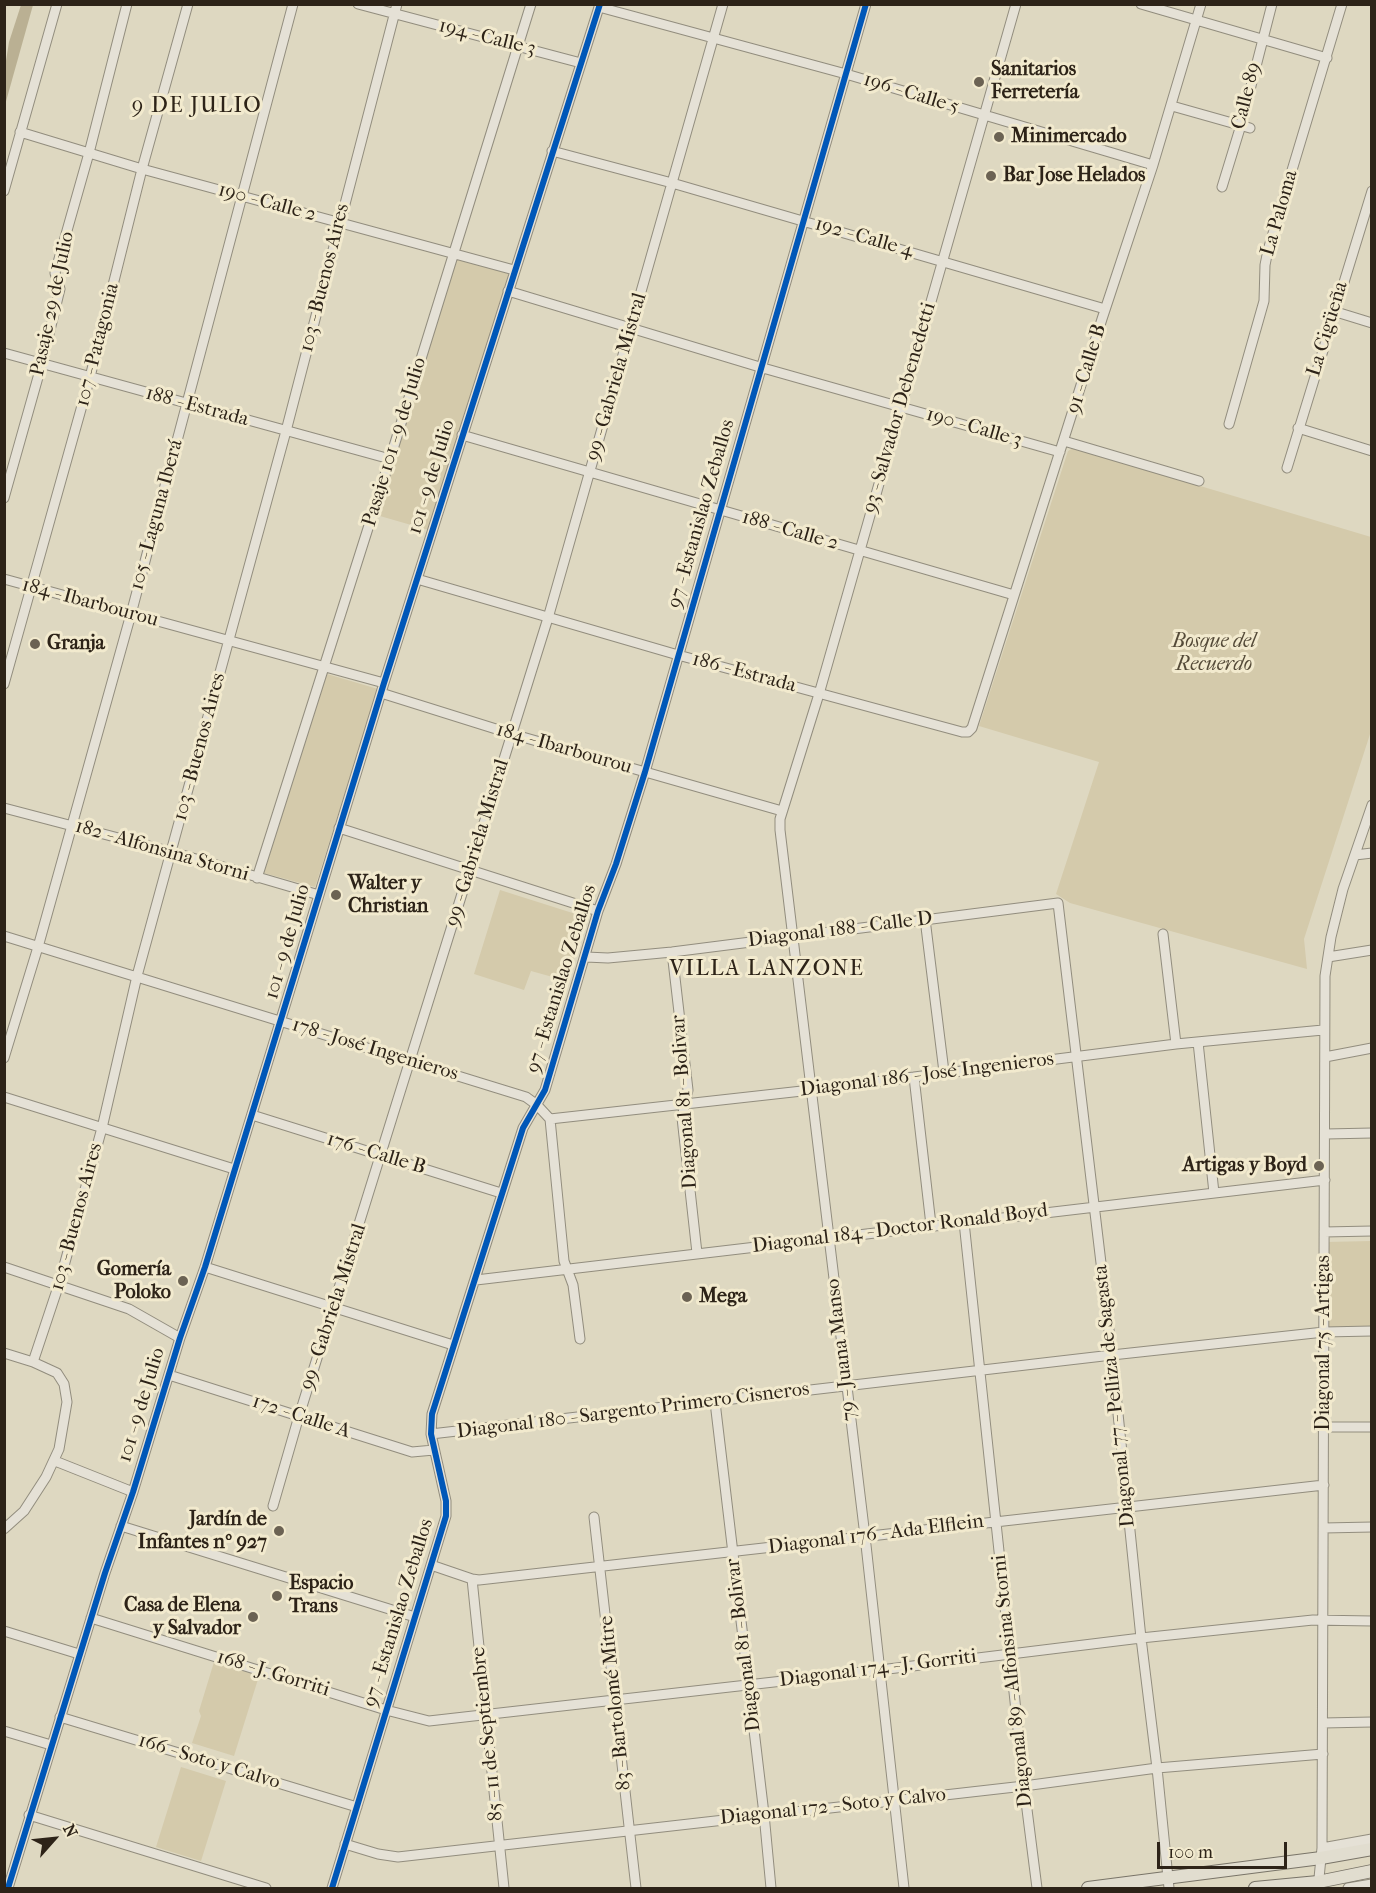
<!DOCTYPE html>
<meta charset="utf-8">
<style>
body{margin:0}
#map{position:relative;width:1376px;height:1893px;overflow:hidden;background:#ded8c1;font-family:"IM FELL French Canon",serif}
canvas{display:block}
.frame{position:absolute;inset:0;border:6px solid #2d2318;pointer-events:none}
.north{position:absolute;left:24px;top:1809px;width:60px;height:60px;-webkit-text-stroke:4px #f2eace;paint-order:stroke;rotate:63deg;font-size:16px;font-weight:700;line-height:24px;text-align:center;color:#2d2318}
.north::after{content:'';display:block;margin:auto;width:21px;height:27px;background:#2d2318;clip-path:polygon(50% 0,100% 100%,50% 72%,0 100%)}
.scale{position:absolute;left:1157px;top:1842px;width:130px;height:27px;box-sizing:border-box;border:3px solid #2d2318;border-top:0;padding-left:8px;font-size:18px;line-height:21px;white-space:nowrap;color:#2d2318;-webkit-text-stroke:4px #f2eace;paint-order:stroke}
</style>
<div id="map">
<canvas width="1376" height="1893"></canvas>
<div class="frame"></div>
<div class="north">N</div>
<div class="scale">100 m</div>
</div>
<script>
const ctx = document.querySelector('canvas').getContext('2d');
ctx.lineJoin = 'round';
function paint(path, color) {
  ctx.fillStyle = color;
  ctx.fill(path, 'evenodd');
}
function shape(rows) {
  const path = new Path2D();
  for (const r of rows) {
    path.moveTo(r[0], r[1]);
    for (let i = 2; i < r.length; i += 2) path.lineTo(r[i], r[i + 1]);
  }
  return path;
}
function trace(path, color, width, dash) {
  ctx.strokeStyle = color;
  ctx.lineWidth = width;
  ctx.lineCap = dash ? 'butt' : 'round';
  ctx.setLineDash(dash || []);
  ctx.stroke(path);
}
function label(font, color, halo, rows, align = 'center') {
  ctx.font = font + ' "IM FELL French Canon",serif';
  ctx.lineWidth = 6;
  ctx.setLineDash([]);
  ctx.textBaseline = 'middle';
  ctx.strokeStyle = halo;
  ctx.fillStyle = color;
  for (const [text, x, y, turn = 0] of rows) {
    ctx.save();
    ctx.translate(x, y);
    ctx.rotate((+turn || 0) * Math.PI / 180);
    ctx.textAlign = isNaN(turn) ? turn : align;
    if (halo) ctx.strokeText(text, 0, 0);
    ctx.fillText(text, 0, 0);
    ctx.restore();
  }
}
paint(shape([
 [454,253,514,270,432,531,373,514],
 [1073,448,1371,537,1371,731,1304,939,1307,969,1070,903,1056,894,1099,762,979,726,1068,451],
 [327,674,378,689,315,887,264,873],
 [500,890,582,916,584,924,567,981,531,971,524,990,474,974],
 [1371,1241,1371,1328,1326,1328,1326,1242],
 [214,1662,259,1676,234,1756,192,1743,201,1716,199,1711],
 [181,1767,226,1781,201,1861,156,1847]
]), '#d4caab');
paint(shape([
 [21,5,33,5,5,105,5,67,9,42]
]), '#bab093');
const minor = shape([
 [358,4,581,63],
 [1141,4,1327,58],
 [599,7,846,74,1153,165],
 [1172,106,1250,128],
 [20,132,142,169,514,270],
 [552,151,672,183,1105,309],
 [1222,187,1241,125,1272,4],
 [4,191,57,4],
 [508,291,763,368,1060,452],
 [1333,311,1372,323],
 [4,353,390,459],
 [1229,424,1264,301,1265,265,1268,250,1342,4],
 [1298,428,1372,451],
 [462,435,1014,595],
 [1064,441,1199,481],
 [1287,468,1372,191],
 [4,498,42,363,60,289,55,273,89,153,127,4],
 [4,579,384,683],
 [417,579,678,655,962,732,968,732,972,728,1102,319,1153,165,1201,4],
 [4,684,90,377,142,169,188,4],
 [381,693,512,734,782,811],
 [4,808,172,852,319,895],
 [339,828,598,911],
 [1355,855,1372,853],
 [257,878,390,459,531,4],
 [925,919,944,1072],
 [1163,934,1176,1044],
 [4,936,526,1097,537,1105,550,1119],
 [672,952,688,1090,682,1118,697,1253],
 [586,957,608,958,672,952,1058,903,1112,1355,1141,1638,1157,1768,1169,1888],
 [1328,957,1372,950],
 [1198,1042,1214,1193],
 [1325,1057,1372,1048],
 [4,1058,38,947,131,614,293,4],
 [914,1077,931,1225],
 [4,1097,234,1169],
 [252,1115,501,1193],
 [550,1119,811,1090,1176,1044,1323,1030],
 [550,1119,564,1261,573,1285,580,1339],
 [1326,1134,1372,1133],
 [964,1222,1024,1786,1037,1888],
 [1324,1232,1372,1231],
 [4,1267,129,1309,180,1338],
 [205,1267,453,1345],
 [476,1280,1325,1180],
 [4,1353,33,1362],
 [169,1375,412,1452,434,1450],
 [715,1402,764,1814,771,1888],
 [1324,1427,1372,1427],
 [431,1434,1112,1355,1324,1332,1372,1331],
 [55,1461,133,1492],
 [273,1506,299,1416,548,618,723,4],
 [594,1517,636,1888],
 [121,1526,415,1617],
 [1324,1528,1372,1527],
 [4,1529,24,1511,46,1477,59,1449,67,1402,64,1384,57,1373,33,1362,59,1284,102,1128,137,976,286,431,397,4],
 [431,1565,472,1579,479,1580,1324,1485],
 [472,1579,504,1888],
 [91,1618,386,1710,429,1721,880,1670,1141,1638,1313,1620,1372,1621],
 [4,1631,79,1654],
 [60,1717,357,1807],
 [1323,1723,1372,1722],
 [4,1731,51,1745],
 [29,1815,266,1888],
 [345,1844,378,1854,398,1857,1024,1786,1157,1768,1323,1754],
 [1322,1848,1372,1839],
 [8,1888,105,1573,133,1492,180,1338,205,1267,384,683,600,4],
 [332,1888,446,1516,446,1501,431,1434,432,1414,523,1128,545,1090,598,911,616,864,645,772,866,4],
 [904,1888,865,1536,780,830,780,819,819,694,1016,4],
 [1318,1888,1322,1848,1325,976,1331,937,1343,889,1372,805],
 [1348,1888,1372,1884]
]);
const major = shape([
 [1088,1888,1321,1858,1372,1849],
 [1255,1888,1318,1882,1372,1871]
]);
trace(minor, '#928d7e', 11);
trace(major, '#797468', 14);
trace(minor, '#e5e1d6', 9);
trace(major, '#e1ddcf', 12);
trace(shape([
 [8,1888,105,1573,133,1492,180,1338,205,1267,384,683,600,4],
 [332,1888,446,1516,446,1501,431,1434,432,1414,523,1128,545,1090,598,911,616,864,645,772,866,4]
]), '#0057b8', 6);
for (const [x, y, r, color] of [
 [979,82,6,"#6b6253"],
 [999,137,6,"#6b6253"],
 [991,176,6,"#6b6253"],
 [35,644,6,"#6b6253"],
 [336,895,6,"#6b6253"],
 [1319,1166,6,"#6b6253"],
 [183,1281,6,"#6b6253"],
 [687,1297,6,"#6b6253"],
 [279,1531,6,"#6b6253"],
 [277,1596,6,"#6b6253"],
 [253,1617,6,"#6b6253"]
]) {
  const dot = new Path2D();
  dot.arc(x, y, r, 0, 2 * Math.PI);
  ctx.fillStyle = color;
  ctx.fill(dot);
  trace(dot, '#f2eace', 2);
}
label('20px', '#2d2318', '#f2eace', [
 ["194 - Calle 3",487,38,14],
 ["196 - Calle 5",911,94,17],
 ["Calle 89",1247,96,-76],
 ["190 - Calle 2",267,203,15],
 ["La Paloma",1280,213,-74],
 ["192 - Calle 4",864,238,16],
 ["103 - Buenos Aires",325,278,-76],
 ["Pasaje 29 de Julio",53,304,-78],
 ["La Cigüeña",1328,329,-73],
 ["107 - Patagonia",98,345,-76],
 ["91 - Calle B",1087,369,-73],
 ["99 - Gabriela Mistral",617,377,-74],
 ["188 - Estrada",197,407,15],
 ["93 - Salvador Debenedetti",900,408,-74],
 ["190 - Calle 3",974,428,16],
 ["Pasaje 101 - 9 de Julio",395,442,-73],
 ["101 - 9 de Julio",432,477,-73],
 ["97 - Estanislao Zeballos",702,514,-74],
 ["105 - Laguna Iberá",157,515,-75],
 ["188 - Calle 2",790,531,16],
 ["184 - Ibarbourou",90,603,15],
 ["186 - Estrada",744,673,15],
 ["103 - Buenos Aires",200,747,-75],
 ["184 - Ibarbourou",564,749,16],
 ["99 - Gabriela Mistral",478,843,-73],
 ["182 - Alfonsina Storni",162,851,16],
 ["Diagonal 188 - Calle D",840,930,-7],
 ["101 - 9 de Julio",288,942,-74],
 ["97 - Estanislao Zeballos",562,979,-73],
 ["178 - José Ingenieros",375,1050,17],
 ["Diagonal 186 - José Ingenieros",927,1075,-7],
 ["Diagonal 81 - Bolivar",685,1102,-94],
 ["176 - Calle B",376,1154,17],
 ["103 - Buenos Aires",77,1217,-75],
 ["Diagonal 184 - Doctor Ronald Boyd",900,1229,-7],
 ["99 - Gabriela Mistral",334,1307,-72],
 ["Diagonal 75 - Artigas",1324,1343,-90],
 ["79 - Juana Manso",842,1350,-97],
 ["Diagonal 77 - Pelliza de Sagasta",1115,1396,-96],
 ["101 - 9 de Julio",142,1405,-73],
 ["Diagonal 180 - Sargento Primero Cisneros",633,1411,-7],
 ["172 - Calle A",301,1417,18],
 ["Diagonal 176 - Ada Elflein",876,1535,-7],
 ["97 - Estanislao Zeballos",399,1613,-73],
 ["Diagonal 81 - Bolivar",744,1645,-97],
 ["Diagonal 174 - J. Gorriti",878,1669,-7],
 ["168 - J. Gorriti",273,1674,17],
 ["Diagonal 89 - Alfonsina Storni",1013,1681,-96],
 ["83 - Bartolomé Mitre",616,1703,-96],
 ["85 - 11 de Septiembre",488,1734,-96],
 ["166 - Soto y Calvo",209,1762,17],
 ["Diagonal 172 - Soto y Calvo",833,1807,-6]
]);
label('bold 20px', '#2d2318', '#f2eace', [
 ["Sanitarios",991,70],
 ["Ferretería",991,93],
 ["Minimercado",1011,137],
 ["Bar Jose Helados",1003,176],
 ["Granja",47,644],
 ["Walter y",348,884],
 ["Christian",348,907],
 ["Artigas y Boyd",1307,1166,"right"],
 ["Gomería",171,1270,"right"],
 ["Poloko",171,1293,"right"],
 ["Mega",699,1297],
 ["Jardín de",267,1520,"right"],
 ["Infantes nº 927",267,1543,"right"],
 ["Espacio",289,1584],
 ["Trans",289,1607],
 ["Casa de Elena",241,1606,"right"],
 ["y Salvador",241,1629,"right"]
], 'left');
label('italic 20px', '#544a38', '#f2eace', [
 ["Bosque del",1214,642],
 ["Recuerdo",1214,665]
]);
ctx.letterSpacing = '1.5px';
label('22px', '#2d2318', '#f2eace', [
 ["9 DE JULIO",197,107],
 ["VILLA LANZONE",767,970]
]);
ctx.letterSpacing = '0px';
</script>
